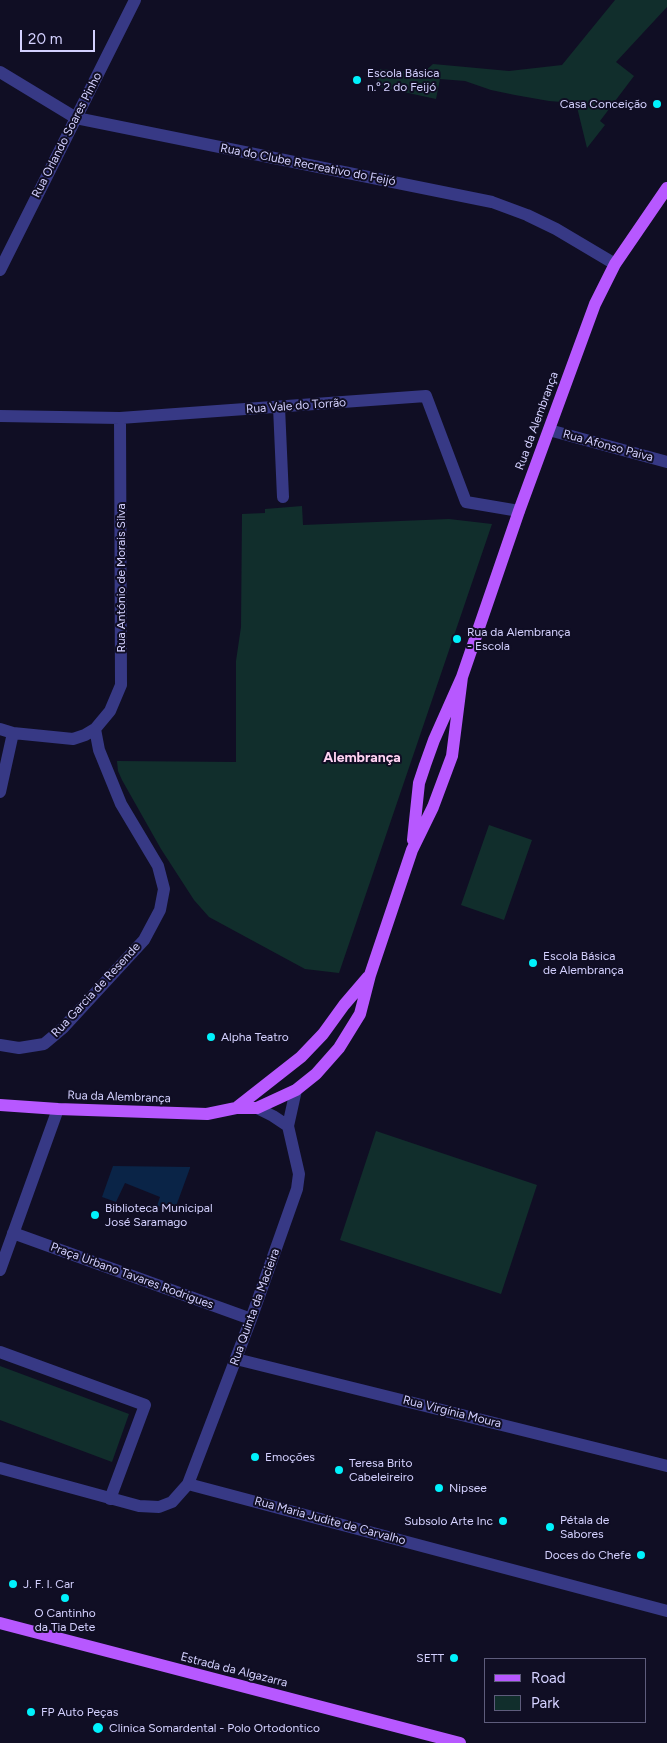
<!DOCTYPE html>
<meta charset="utf-8">
<style>
body{margin:0}
#map{position:relative;width:667px;height:1743px;overflow:hidden;background:#100e24;font-family:Figtree,sans-serif}
canvas{display:block}
.legend{position:absolute;left:484px;top:1658px;width:162px;height:65px;box-sizing:border-box;background:#100e24;border:1px solid #5e5c7c;margin:0;padding:6px 9px;list-style:none;font-size:15px;color:#d4d1ff}
.legend li{display:flex;align-items:center;gap:10px;height:25px}
.legend b{width:25px;border:1px solid #5e5c7c}
.scale{position:absolute;left:20px;top:30px;width:75px;height:22px;box-sizing:border-box;border:2px solid #d4d1ff;border-top:0;padding-left:6px;font-size:15px;line-height:18px;white-space:nowrap;color:#d4d1ff;-webkit-text-stroke:4px #100e24;paint-order:stroke}
</style>
<div id="map">
<canvas width="667" height="1743"></canvas>
<ul class="legend">
<li><b style="height:6px;background:#b758ff"></b>Road</li>
<li><b style="height:14px;background:#112e2c"></b>Park</li>
</ul>
<div class="scale">20 m</div>
</div>
<script>
const ctx = document.querySelector('canvas').getContext('2d');
ctx.lineJoin = 'round';
function paint(path, color) {
  ctx.fillStyle = color;
  ctx.fill(path, 'evenodd');
}
function shape(rows) {
  const path = new Path2D();
  for (const r of rows) {
    path.moveTo(r[0], r[1]);
    for (let i = 2; i < r.length; i += 2) path.lineTo(r[i], r[i + 1]);
  }
  return path;
}
function trace(path, color, width, dash) {
  ctx.strokeStyle = color;
  ctx.lineWidth = width;
  ctx.lineCap = dash ? 'butt' : 'round';
  ctx.setLineDash(dash || []);
  ctx.stroke(path);
}
function label(font, color, halo, rows, align = 'center') {
  ctx.font = font + ' Figtree,sans-serif';
  ctx.lineWidth = 4;
  ctx.setLineDash([]);
  ctx.textBaseline = 'middle';
  ctx.strokeStyle = halo;
  ctx.fillStyle = color;
  for (const [text, x, y, turn = 0] of rows) {
    ctx.save();
    ctx.translate(x, y);
    ctx.rotate((+turn || 0) * Math.PI / 180);
    ctx.textAlign = isNaN(turn) ? turn : align;
    if (halo) ctx.strokeText(text, 0, 0);
    ctx.fillText(text, 0, 0);
    ctx.restore();
  }
}
paint(shape([
 [615,0,667,0,667,7,616,62,634,76,600,121,605,125,587,148,576,103,549,101,515,95,491,90,465,81,440,79,436,99,376,86,380,69,423,73,433,64,509,71,562,65],
 [302,506,303,525,449,519,492,524,339,973,305,969,209,917,194,900,161,849,122,780,118,771,117,761,236,762,236,661,241,627,242,514,265,513,265,509],
 [489,825,532,840,504,920,461,905],
 [376,1131,537,1185,501,1294,340,1240],
 [0,1366,129,1414,112,1462,0,1420]
]), '#112e2c');
paint(shape([
 [113,1166,190,1167,190,1168,175,1209,157,1206,160,1197,125,1183,116,1202,102,1197]
]), '#0a2447');
trace(shape([
 [0,72,76,118,492,202,527,215,556,229,615,264],
 [0,270,135,0],
 [279,407,283,497],
 [0,416,120,418,426,396,466,502,519,511],
 [549,430,667,462],
 [0,729,13,733,73,739,85,735,95,729,110,711,121,685,120,418],
 [0,792,13,733],
 [0,1045,19,1048,44,1044,63,1028,144,940,160,910,164,889,158,866,121,804,99,750,95,729],
 [257,1108,273,1116,288,1126],
 [13,1233,251,1319],
 [0,1270,58,1109],
 [0,1352,145,1405,110,1499],
 [236,1359,667,1466],
 [0,1468,139,1506,159,1507,172,1502,188,1484,251,1319,297,1189,299,1174,288,1126,296,1090],
 [188,1484,667,1611]
]), '#373985', 12);
trace(shape([
 [413,840,419,783,425,765,434,740,462,677,519,511,595,304,615,264,667,188],
 [0,1105,58,1109,207,1114,236,1108,257,1108,296,1090,316,1074,339,1048,360,1014,370,975,412,850,433,807,452,756,462,677],
 [236,1108,301,1057,323,1034,344,1005,368,977],
 [0,1623,460,1743]
]), '#b758ff', 12);
for (const [x, y, r, color] of [
 [357,80,5,"#00f2fc"],
 [657,104,5,"#00f2fc"],
 [457,639,5,"#00f2fc"],
 [533,963,5,"#00f2fc"],
 [211,1037,5,"#00f2fc"],
 [95,1215,5,"#00f2fc"],
 [255,1457,5,"#00f2fc"],
 [339,1470,5,"#00f2fc"],
 [439,1488,5,"#00f2fc"],
 [503,1521,5,"#00f2fc"],
 [550,1527,5,"#00f2fc"],
 [641,1555,5,"#00f2fc"],
 [13,1584,5,"#00f2fc"],
 [65,1598,5,"#00f2fc"],
 [454,1658,5,"#00f2fc"],
 [31,1712,5,"#00f2fc"],
 [98,1728,6,"#00f2fc"]
]) {
  const dot = new Path2D();
  dot.arc(x, y, r, 0, 2 * Math.PI);
  ctx.fillStyle = color;
  ctx.fill(dot);
  trace(dot, '#100e24', 2);
}
label('12px', '#d4d1ff', '#100e24', [
 ["Escola Básica",367,73],
 ["n.º 2 do Feijó",367,87],
 ["Casa Conceição",647,104,"right"],
 ["Rua da Alembrança",467,632],
 ["- Escola",467,646],
 ["Escola Básica",543,956],
 ["de Alembrança",543,970],
 ["Alpha Teatro",221,1037],
 ["Biblioteca Municipal",105,1208],
 ["José Saramago",105,1222],
 ["Emoções",265,1457],
 ["Teresa Brito",349,1463],
 ["Cabeleireiro",349,1477],
 ["Nipsee",449,1488],
 ["Pétala de",560,1520],
 ["Sabores",560,1534],
 ["Subsolo Arte Inc",493,1521,"right"],
 ["Doces do Chefe",631,1555,"right"],
 ["J. F. I. Car",23,1584],
 ["O Cantinho",65,1613,"center"],
 ["da Tia Dete",65,1627,"center"],
 ["SETT",444,1658,"right"],
 ["FP Auto Peças",41,1712],
 ["Clinica Somardental - Polo Ortodontico",109,1728]
], 'left');
label('12px', '#d4d1ff', '#100e24', [
 ["Rua Orlando Soares Pinho",67,135,-63],
 ["Rua do Clube Recreativo do Feijó",308,165,11],
 ["Rua Vale do Torrão",296,406,-4],
 ["Rua da Alembrança",537,421,-70],
 ["Rua Afonso Paiva",608,446,15],
 ["Rua António de Morais Silva",121,578,-90],
 ["Rua Garcia de Resende",96,990,-47],
 ["Rua da Alembrança",119,1097,2],
 ["Praça Urbano Tavares Rodrigues",132,1276,20],
 ["Rua Quinta da Macieira",255,1307,-70],
 ["Rua Virgínia Moura",452,1412,14],
 ["Rua Maria Judite de Carvalho",330,1521,15],
 ["Estrada da Algazarra",234,1670,14]
]);
label('bold 14px', '#ffd3f2', '#100e24', [
 ["Alembrança",362,758]
]);
</script>
